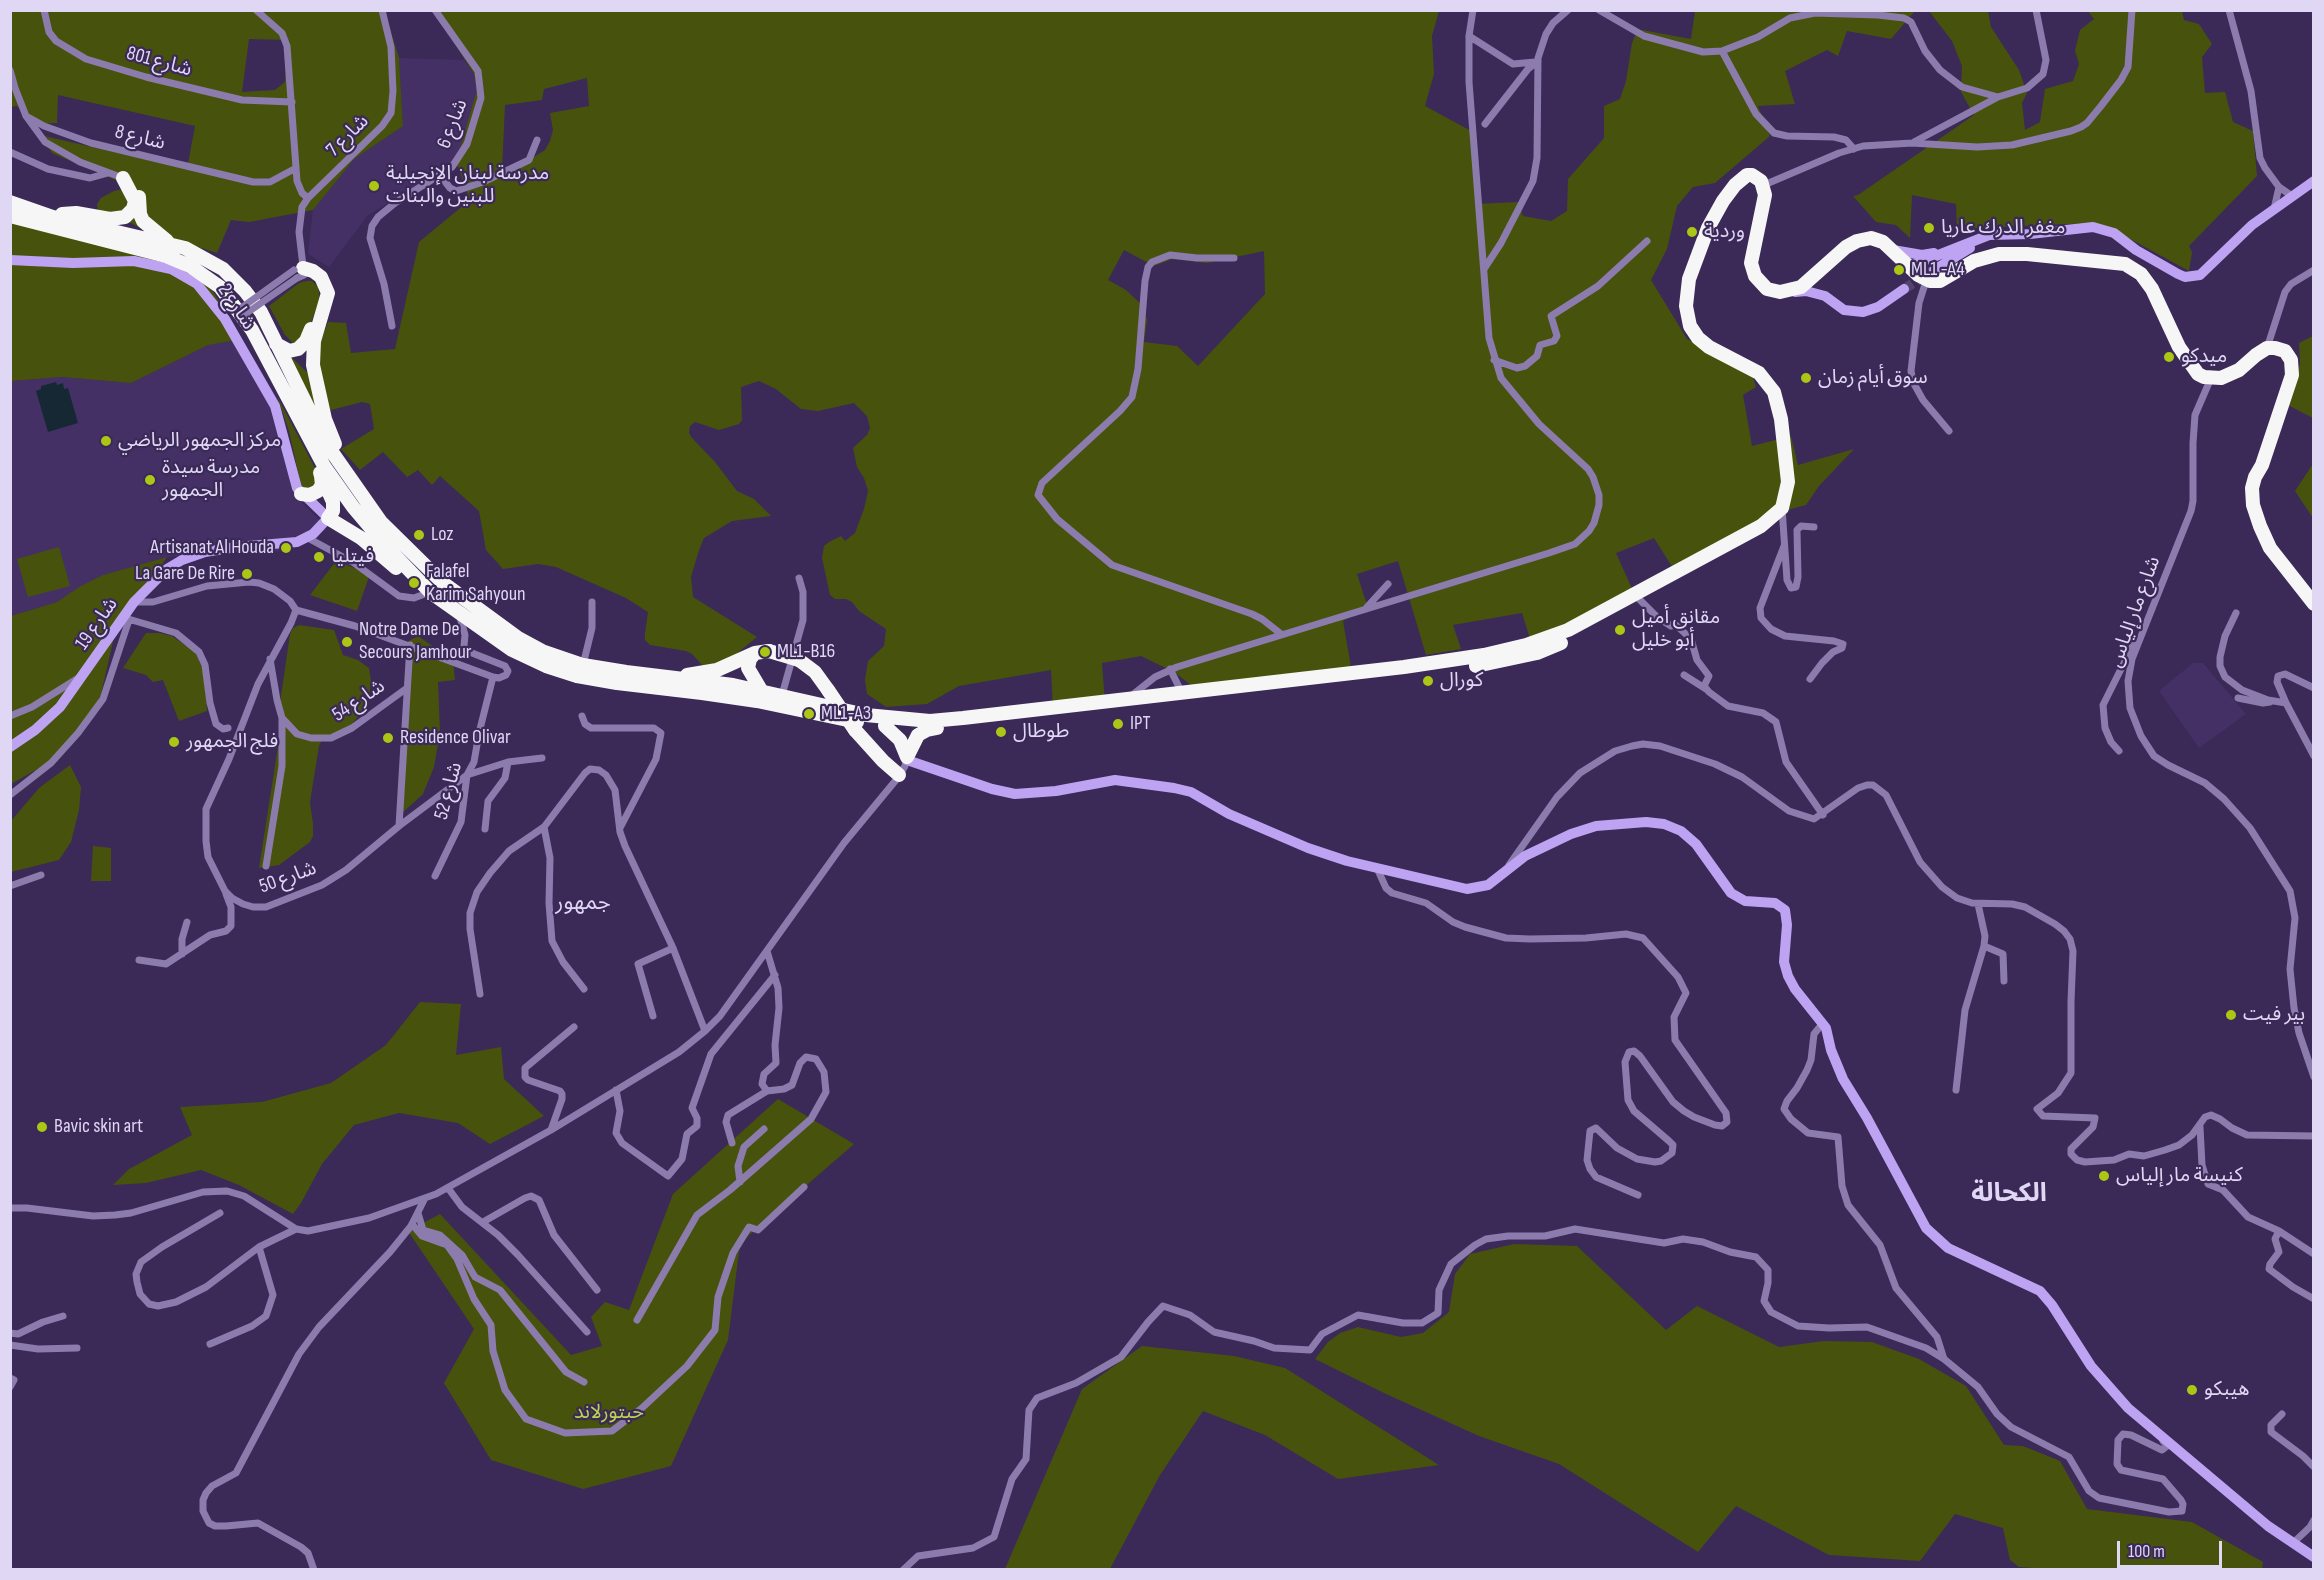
<!DOCTYPE html>
<meta charset="utf-8">
<style>
body{margin:0}
#map{position:relative;width:2324px;height:1580px;overflow:hidden;background:#3b2958;font-family:"Sofia Sans Condensed",sans-serif}
canvas{display:block}
.frame{position:absolute;inset:0;border:12px solid #dfd7f4;pointer-events:none}
.scale{position:absolute;left:2117px;top:1541px;width:105px;height:27px;box-sizing:border-box;border:3px solid #dfd7f4;border-top:0;padding-left:8px;font-size:18px;line-height:21px;white-space:nowrap;color:#dfd7f4;-webkit-text-stroke:4px #3b2958;paint-order:stroke}
</style>
<div id="map">
<canvas width="2324" height="1580"></canvas>
<div class="frame"></div>
<div class="scale">100 m</div>
</div>
<script>
const ctx = document.querySelector('canvas').getContext('2d');
ctx.lineJoin = 'round';
function paint(path, color) {
  ctx.fillStyle = color;
  ctx.fill(path, 'evenodd');
}
function shape(rows) {
  const path = new Path2D();
  for (const r of rows) {
    path.moveTo(r[0], r[1]);
    for (let i = 2; i < r.length; i += 2) path.lineTo(r[i], r[i + 1]);
  }
  return path;
}
function trace(path, color, width, dash) {
  ctx.strokeStyle = color;
  ctx.lineWidth = width;
  ctx.lineCap = dash ? 'butt' : 'round';
  ctx.setLineDash(dash || []);
  ctx.stroke(path);
}
function label(font, color, halo, rows, align = 'center') {
  ctx.font = font + ' "Sofia Sans Condensed","Noto Sans Arabic",sans-serif';
  ctx.lineWidth = 4.5;
  ctx.setLineDash([]);
  ctx.textBaseline = 'middle';
  ctx.strokeStyle = halo;
  ctx.fillStyle = color;
  for (const [text, x, y, turn = 0] of rows) {
    ctx.save();
    ctx.translate(x, y);
    ctx.rotate((+turn || 0) * Math.PI / 180);
    ctx.textAlign = isNaN(turn) ? turn : align;
    if (halo) ctx.strokeText(text, 0, 0);
    ctx.fillText(text, 0, 0);
    ctx.restore();
  }
}
paint(shape([
 [399,58,464,60,474,74,477,90,474,105,456,162,368,215,329,267,308,254,313,210,354,159,403,126],
 [237,340,265,389,291,483,301,502,324,524,301,545,287,551,272,552,239,550,167,557,103,575,79,587,57,602,11,616,11,381,62,377,131,383,208,345],
 [2193,663,2203,663,2246,714,2199,748,2159,691]
]), '#453066');
paint(shape([
 [384,10,399,58,403,126,354,159,313,210,249,222,231,220,217,253,142,229,129,222,98,211,97,204,101,198,114,191,132,187,52,153,40,135,187,169,195,126,58,95,57,123,35,124,17,106,11,107,11,11],
 [249,39,288,40,285,82,275,90,242,92],
 [434,11,1439,11,1432,36,1434,74,1425,106,1471,131,1476,204,1518,202,1523,216,1551,221,1567,211,1568,179,1604,138,1604,106,1620,99,1626,81,1632,43,1637,31,1642,30,1691,39,1695,11,1915,11,1891,39,1847,31,1838,56,1827,50,1785,71,1795,104,1758,106,1770,136,1715,183,1693,187,1677,206,1667,249,1651,280,1687,339,1751,371,1756,387,1743,395,1752,446,1791,436,1798,465,1854,449,1819,486,1806,505,1791,509,1676,573,1654,538,1616,553,1634,593,1532,645,1522,613,1453,625,1461,649,1426,655,1398,561,1357,574,1368,608,1343,621,1351,667,1199,691,1174,672,1141,656,1102,663,1105,703,1053,708,1051,670,959,686,927,704,886,707,867,694,865,680,868,661,884,646,886,629,859,611,852,602,846,599,835,599,830,595,822,558,824,546,829,542,841,536,845,541,855,533,864,509,868,491,864,478,857,467,853,448,867,435,870,428,867,416,854,403,818,411,801,409,776,389,759,381,741,387,742,420,739,424,719,430,695,422,690,426,689,433,692,438,715,462,737,491,754,499,771,516,732,521,704,538,699,550,691,577,693,597,757,637,735,655,715,665,704,667,692,654,686,651,650,645,645,640,645,634,648,612,626,598,556,567,538,564,503,569,486,550,479,511,440,476,432,485,418,470,407,477,383,452,360,470,341,449,374,429,370,404,362,402,327,411,320,375,318,353,322,337,328,322,346,323,351,353,395,349,419,242,470,200,456,162,477,90,474,74],
 [587,78,589,106,550,113,553,130,550,141,545,150,507,174,502,170,505,105,542,100,544,89],
 [1124,250,1154,266,1172,259,1207,263,1264,251,1265,294,1198,366,1177,346,1144,342,1147,320,1143,306,1126,290,1108,280],
 [1929,11,1988,11,1991,27,2019,70,2027,93,2022,103,2025,130,2040,122,2045,89,2073,81,2079,64,2075,51,2080,30,2094,19,2088,11,2182,11,2184,20,2199,24,2212,44,2202,57,2205,93,2225,92,2233,122,2253,131,2257,176,2189,246,2192,252,2189,271,2121,234,2092,223,1957,229,1956,204,1912,195,1910,238,1896,225,1876,222,1853,196,1858,195,1974,115,1961,92,1962,66,1952,41],
 [11,215,164,256,207,285,214,293,230,320,237,340,208,345,131,383,62,377,11,381],
 [307,281,312,281,318,287,320,299,304,341,294,344,285,335,269,306,299,283],
 [2313,336,2313,418,2286,404,2300,364,2299,343],
 [288,354,311,376,326,428],
 [277,396,316,470,317,488,304,488,301,485,289,431],
 [2313,464,2313,518,2295,491],
 [59,547,70,586,28,597,17,559],
 [167,557,114,637,101,694,97,705,70,744,43,766,11,784,11,616,57,602,79,587,103,575],
 [336,561,370,574,357,611,310,595],
 [299,625,334,630,343,655,358,660,369,668,371,681,369,699,368,705,351,725,322,740,319,746,310,802,313,824,313,836,310,842,279,865,259,868,281,727,280,703,290,634,293,628],
 [146,633,159,633,172,636,195,652,204,671,207,711,179,721,163,680,153,682,146,675,123,668],
 [418,636,453,660,455,680,438,682,440,732,434,767,423,794,401,814,407,642],
 [70,765,81,787,79,810,71,842,59,860,11,872,11,821,39,788],
 [93,846,111,848,111,881,91,881],
 [420,1002,461,1004,456,1055,501,1047,504,1079,544,1116,490,1144,458,1123,399,1113,354,1125,322,1164,301,1203,293,1214,239,1185,201,1170,146,1183,113,1185,129,1169,192,1135,180,1107,262,1102,331,1083,386,1045],
 [778,1099,854,1144,740,1243,728,1340,671,1466,583,1489,491,1460,444,1383,474,1329,408,1231,440,1214,571,1355,602,1346,591,1317,605,1302,629,1310,673,1194],
 [1514,1244,1577,1246,1666,1330,1697,1306,1779,1347,1824,1341,1872,1342,1919,1359,1966,1386,2004,1445,2023,1446,2060,1461,2087,1509,2192,1522,2263,1562,2262,1569,2061,1570,2019,1567,2010,1560,2003,1528,1955,1514,1920,1561,1829,1555,1736,1506,1698,1552,1559,1464,1479,1436,1386,1394,1315,1359,1328,1342,1340,1333,1358,1327,1401,1337,1423,1333,1449,1312,1455,1274,1470,1254],
 [1142,1346,1234,1356,1285,1368,1439,1465,1338,1479,1265,1435,1203,1411,1160,1475,1110,1569,1005,1569,1082,1389]
]), '#47530c');
paint(shape([
 [56,382,57,385,63,383,64,389,68,388,78,423,48,432,36,391,41,389,41,386]
]), '#152834');
trace(shape([
 [1904,289,1934,270]
]), '#54436f', 10, [10, 5]);
trace(shape([
 [44,10,49,32,56,41,86,59,146,77,242,100,292,102],
 [256,10,282,33,287,46,297,181,302,193,308,198],
 [1599,10,1644,36,1703,52,1722,51,1758,37,1790,18,1815,13,1878,15,1904,18,1911,22,1925,51,1940,70,1962,87,1998,97,2027,88,2043,74,2046,60,2036,10],
 [2229,10,2251,91,2260,158,2265,168,2279,187,2292,196],
 [1469,36,1513,64,1535,62],
 [1722,51,1756,114,1774,133,1787,136,1834,137,1846,140,1854,149],
 [10,70,15,88,26,116,45,142,80,162,123,178],
 [26,116,44,126,91,143,253,182,270,182,296,168],
 [1485,124,1528,69,1538,61],
 [1914,142,1998,97],
 [10,152,48,169,90,178,108,173],
 [440,175,450,188,456,191,483,182,529,160,537,140],
 [1764,185,1839,153,1863,146,1912,143,1977,147,2012,145,2071,131,2081,127,2087,123,2101,106,2121,80,2128,67,2132,10],
 [2274,209,2279,187],
 [1234,258,1197,258,1170,255,1152,262,1148,267,1145,281,1138,369,1132,397,1120,411,1042,483,1038,495,1057,519,1112,565,1252,614,1262,619,1281,634],
 [1484,269,1501,243,1533,181,1537,158,1538,58,1546,34,1553,23,1568,10],
 [297,278,304,275,299,232,302,207,308,198,382,126,391,113,393,91,391,47,382,10],
 [1926,281,1919,303,1911,371,1913,382,1923,400,1949,431],
 [392,326,384,284,370,238,372,226,378,217,395,203,452,167,467,144,481,98,478,71,435,10],
 [2267,348,2285,292,2291,284,2314,270],
 [1494,360,1517,368,1525,366,1537,356,1540,345,1554,341,1557,336,1551,316,1598,286,1647,241],
 [2211,378,2195,415,2193,443,2193,501,2191,511,2132,659,2128,681,2130,708,2141,736,2154,756,2168,765,2205,783,2224,799,2250,828,2290,891,2295,918,2290,969,2294,1008,2299,1033,2314,1077],
 [1782,508,1787,580,1791,588,1796,587,1798,577,1797,530,1801,526,1814,527],
 [306,537,354,563,399,596,414,598,430,592],
 [1784,546,1760,608,1761,618,1771,629,1785,636,1834,641,1843,644,1842,648,1833,652,1822,663,1810,679],
 [1639,599,1657,617,1671,626,1676,625,1691,639,1697,660,1709,676,1704,686,1709,692,1728,706,1763,713,1776,722,1786,762,1823,815],
 [134,602,153,602,207,586,249,582,259,583,274,589,290,601,296,610,291,623,258,684,229,759,206,809,206,841,208,857,225,891,232,898,243,904,253,907,266,907,322,885,346,870,399,826,467,775,508,762,542,758],
 [1367,607,1388,584],
 [296,610,355,626,493,677,499,678,506,675,508,671,505,666,467,651,464,646,465,635,459,614],
 [2236,613,2225,636,2220,657,2220,666,2225,677,2242,690,2268,700,2286,703],
 [125,618,176,633,199,652,205,665,210,703,216,724,223,729,228,728],
 [270,659,277,700,282,718,297,734,311,738,331,738,352,728,407,688],
 [583,665,592,628,592,602],
 [1170,669,1182,693],
 [1684,675,1706,689],
 [2314,688,2285,674,2278,676,2277,682,2286,703,2314,756],
 [782,695,803,620,803,592,799,578],
 [1131,696,1155,677,1177,667,1549,553,1575,544,1589,531,1594,523,1599,505,1599,495,1593,477,1588,469,1539,424,1501,378,1489,338,1469,82,1469,36,1473,10],
 [2238,698,2263,703,2270,702],
 [10,716,32,707,80,677],
 [582,716,585,724,591,728,654,728,661,733,656,759,620,828],
 [2119,751,2111,742,2105,728,2103,705,2133,645],
 [10,795,51,763,78,733,103,699,129,620],
 [399,826,410,645],
 [544,827,550,858,549,903,552,941,563,962,584,989],
 [485,829,488,801,505,778,508,762],
 [1509,865,1557,797,1580,773,1615,751,1632,746,1643,744,1660,746,1715,764,1742,777,1789,811,1814,819,1858,788,1867,785,1873,785,1886,795,1920,862,1942,887,1957,898,1972,903,2012,904,2025,907,2055,924,2064,931,2070,939,2073,951,2071,1002,2071,1073,2058,1093,2037,1109,2043,1116,2095,1118,2093,1127,2071,1149,2071,1154,2077,1160,2085,1162,2114,1160,2129,1154,2144,1156,2165,1150,2179,1145,2192,1135,2205,1117,2211,1115,2220,1119,2232,1128,2247,1135,2314,1136],
 [266,866,282,766,282,718],
 [1377,868,1386,888,1392,893,1426,903,1453,922,1465,927,1506,938,1530,939,1586,938,1626,934,1643,938,1678,977,1686,993,1674,1017,1675,1040,1726,1113,1727,1122,1722,1126,1715,1125,1694,1117,1684,1111,1673,1102,1640,1056,1634,1051,1629,1052,1625,1062,1628,1100,1634,1111,1669,1141,1673,1145,1672,1153,1661,1161,1655,1162,1637,1159,1617,1148,1596,1128,1590,1131,1587,1160,1590,1169,1596,1177,1638,1195],
 [435,876,461,822,467,775,474,762,479,733,493,677],
 [10,886,41,875],
 [1984,946,2003,954,2004,981],
 [182,954,182,939,187,922],
 [139,960,166,964,210,935,226,931,231,926,231,907,226,894],
 [480,994,470,929,470,913,477,892,490,873,509,851,544,827,585,773,590,769,599,770,606,775,615,790,620,832,625,846,673,948,705,1031],
 [653,1016,638,964,673,948],
 [1823,1023,1814,1034,1811,1060,1807,1070,1797,1088,1787,1101,1784,1109,1791,1119,1808,1133,1838,1137,1842,1186,1848,1205,1880,1245,1896,1288,1937,1337,1944,1359],
 [616,1090,620,1111,616,1133,622,1143,668,1176,682,1159,687,1134,697,1126,697,1118,692,1108,711,1054,775,975],
 [1956,1090,1965,1010,1984,946,1985,936,1978,904],
 [2200,1127,2202,1165,2208,1184,2223,1190,2248,1217,2279,1231,2314,1254],
 [551,1130,562,1099,562,1094,560,1091,528,1080,525,1077,525,1068,574,1027],
 [732,1143,726,1122,728,1115,767,1091],
 [740,1182,738,1166,744,1147,764,1129],
 [448,1188,462,1207,498,1235,518,1255,587,1332],
 [10,1208,27,1208,93,1216,115,1215,131,1213,203,1192,227,1191,244,1196,296,1229,308,1231,369,1218,436,1194,551,1130,679,1052,705,1031,720,1016,844,843,896,780,905,766,907,758],
 [220,1213,162,1247,141,1262,136,1274,137,1282,140,1294,149,1304,158,1306,176,1302,206,1287,259,1247,296,1229],
 [418,1213,423,1230,440,1235,462,1255,475,1277,500,1290,566,1372,584,1382],
 [483,1222,525,1198,531,1196,539,1200,554,1235,597,1290],
 [412,1224,422,1236,447,1245,457,1259,474,1299,491,1325,493,1351,505,1390,526,1419,565,1433,612,1431,642,1408,687,1366,715,1330,718,1297,733,1253,749,1227,758,1230,804,1187],
 [2279,1231,2275,1239,2279,1252,2270,1264,2269,1269,2293,1287,2314,1299],
 [637,1320,697,1215,730,1190,811,1119,826,1092,824,1072,816,1059,806,1057,800,1063,792,1085,784,1089,767,1091,762,1084,764,1074,776,1063,775,1045,779,1008,778,988,767,951],
 [10,1333,18,1334,43,1322,63,1316],
 [210,1344,252,1326,266,1316,273,1295,259,1247],
 [10,1345,38,1349,77,1348],
 [10,1378,14,1380,10,1387],
 [2282,1414,2271,1425,2271,1432,2303,1456,2314,1467],
 [2293,1543,2310,1527,2314,1520],
 [314,1570,308,1553,301,1547,258,1523,226,1526,215,1526,209,1523,203,1511,203,1500,206,1493,212,1486,236,1473,299,1354,319,1327,390,1252,411,1226,424,1200],
 [903,1570,918,1556,973,1548,994,1537,1012,1479,1026,1459,1029,1410,1037,1398,1076,1383,1121,1357,1148,1322,1163,1306,1190,1315,1214,1332,1254,1341,1274,1348,1310,1350,1322,1334,1358,1315,1403,1323,1422,1323,1438,1313,1439,1290,1451,1264,1475,1245,1486,1239,1508,1236,1545,1236,1575,1229,1664,1243,1683,1239,1703,1242,1730,1252,1756,1257,1768,1270,1768,1283,1764,1301,1771,1312,1798,1326,1829,1328,1867,1327,1926,1348,1944,1359,1978,1387,1997,1414,2011,1427,2069,1457,2089,1491,2099,1498,2169,1512,2182,1511,2183,1504,2181,1500,2163,1479,2121,1470,2117,1464,2118,1440,2123,1434,2131,1435,2162,1450,2167,1446,2163,1441]
]), '#8c7cad', 7);
trace(shape([
 [1893,250,1922,255,1934,253],
 [10,260,73,263,134,261,171,269,197,284,225,319,275,406,297,488,328,518,313,534,297,542,236,547,205,552,182,560,167,569,134,602,60,707,35,730,10,747],
 [1908,267,1989,235,2030,234,2093,227,2114,233,2136,250,2178,274,2185,277,2200,275,2252,225,2314,181],
 [1934,270,1970,248],
 [1795,292,1806,291,1825,296,1844,310,1863,312,1878,307,1904,289],
 [907,760,992,789,1015,794,1056,791,1115,780,1174,788,1191,792,1229,814,1308,848,1347,861,1467,889,1488,885,1525,856,1571,834,1596,826,1646,822,1664,824,1681,831,1696,844,1731,893,1745,901,1775,903,1785,910,1787,925,1784,962,1788,976,1795,989,1826,1028,1831,1050,1843,1079,1867,1118,1926,1228,1948,1248,2040,1291,2052,1305,2091,1366,2128,1408,2268,1526,2314,1557]
]), '#bda3f1', 10);
trace(shape([
 [139,197,140,214,143,221,167,241],
 [10,202,53,217,185,248,223,269,245,291,261,312,325,442,381,522,443,583,518,638,542,651,583,665,626,672,733,685,866,715,930,721,963,718,1404,667,1484,655,1526,645,1568,630,1761,526,1782,508,1788,482,1781,419,1774,392,1759,373,1709,347,1698,338,1690,326,1686,306,1689,279,1708,228,1723,201,1735,185,1747,175,1752,175,1761,181,1765,195,1751,263,1755,276,1767,289,1780,292,1801,287,1846,247,1857,241,1871,238,1883,242,1918,275,1930,281,1940,281,1974,261,1999,254,2027,254,2125,264,2141,274,2152,289,2179,347,2198,374,2204,377,2221,378,2239,370,2256,355,2267,348,2275,348,2285,351,2291,360,2292,375,2262,465,2255,477,2252,488,2253,505,2260,526,2270,548,2314,604],
 [62,214,76,213,110,219,125,217,133,209,135,201,123,178],
 [10,216,166,256,190,266,220,287,252,330,324,466,353,507,386,546,430,592,512,650,546,666,577,676,617,683,702,693,757,701,857,722],
 [303,268,313,271,321,277,328,293,314,341,313,365,325,419,335,444],
 [276,344,289,351,298,349,306,341,311,329],
 [320,473,333,502,333,511,328,518,361,538,396,568],
 [301,494,310,495,318,491,322,485,321,476],
 [755,653,750,659,748,668,761,690],
 [799,660,815,672,828,690],
 [1476,666,1537,653,1561,643],
 [687,675,717,670,755,653,769,651],
 [885,726,900,740,907,757],
 [855,730,883,761,899,775],
 [907,757,918,735,927,730,937,728]
]), '#f6f6f6', 14);
trace(shape([
 [237,311,294,270],
 [241,317,297,278]
]), '#8c7cad', 7);
trace(shape([
 [769,651,799,660],
 [828,690,855,730]
]), '#f6f6f6', 14);
for (const [x, y, r, color] of [
 [374,186,6,"#abc615"],
 [1929,228,6,"#abc615"],
 [1692,232,6,"#abc615"],
 [1899,270,6,"#abc615"],
 [2169,357,6,"#abc615"],
 [1806,378,6,"#abc615"],
 [106,441,6,"#abc615"],
 [150,480,6,"#abc615"],
 [419,535,6,"#abc615"],
 [286,548,6,"#abc615"],
 [319,557,6,"#abc615"],
 [247,574,6,"#abc615"],
 [414,583,6,"#abc615"],
 [1620,630,6,"#abc615"],
 [347,642,6,"#abc615"],
 [765,652,6,"#abc615"],
 [1428,681,6,"#abc615"],
 [809,714,6,"#abc615"],
 [1118,724,6,"#abc615"],
 [1001,732,6,"#abc615"],
 [388,738,6,"#abc615"],
 [174,742,6,"#abc615"],
 [2231,1015,6,"#abc615"],
 [42,1127,6,"#abc615"],
 [2104,1176,6,"#abc615"],
 [2192,1390,6,"#abc615"]
]) {
  const dot = new Path2D();
  dot.arc(x, y, r, 0, 2 * Math.PI);
  ctx.fillStyle = color;
  ctx.fill(dot);
  trace(dot, '#3b2958', 2);
}
label('20px', '#dfd7f4', '#3b2958', [
 ["شارع 801",159,62,15],
 ["شارع 6",453,124,-69],
 ["شارع 7",348,136,-45],
 ["شارع 8",140,138,14],
 ["شارع 2",236,307,56],
 ["شارع مار إلياس",2135,612,-70],
 ["شارع 19",97,624,-55],
 ["شارع 54",359,701,-34],
 ["شارع 52",449,791,-75],
 ["شارع 50",288,878,-20]
]);
label('20px', '#dfd7f4', '#3b2958', [
 ["مدرسة لبنان الإنجيلية",386,174],
 ["للبنين والبنات",386,197],
 ["مغفر الدرك عاريا",1941,228],
 ["وردية",1704,232],
 ["ML1 -A4",1911,270],
 ["ميدكو",2181,357],
 ["سوق أيام زمان",1818,378],
 ["مركز الجمهور الرياضي",118,441],
 ["مدرسة سيدة",162,468],
 ["الجمهور",162,491],
 ["Loz",431,535],
 ["Artisanat Al Houda",274,548,"right"],
 ["فيتليا",331,557],
 ["Falafel",426,572],
 ["Karim Sahyoun",426,595],
 ["La Gare De Rire",235,574,"right"],
 ["مقانق أميل",1632,618],
 ["أبو خليل",1632,641],
 ["Notre Dame De",359,630],
 ["Secours Jamhour",359,653],
 ["ML1-B16",777,652],
 ["كورال",1440,681],
 ["ML1-A3",821,714],
 ["IPT",1130,724],
 ["طوطال",1013,732],
 ["Residence Olivar",400,738],
 ["فلج الجمهور",186,742],
 ["بير فيت",2243,1015],
 ["Bavic skin art",54,1127],
 ["كنيسة مار إلياس",2116,1176],
 ["هيبكو",2204,1390]
], 'left');
label('20px', '#bad350', '#3b2958', [
 ["حبتورلاند",609,1413]
]);
label('22px', '#dfd7f4', '#3b2958', [
 ["جمهور",583,903]
]);
label('bold 26px', '#dfd7f4', '#3b2958', [
 ["الكحالة",2009,1194]
]);
</script>
